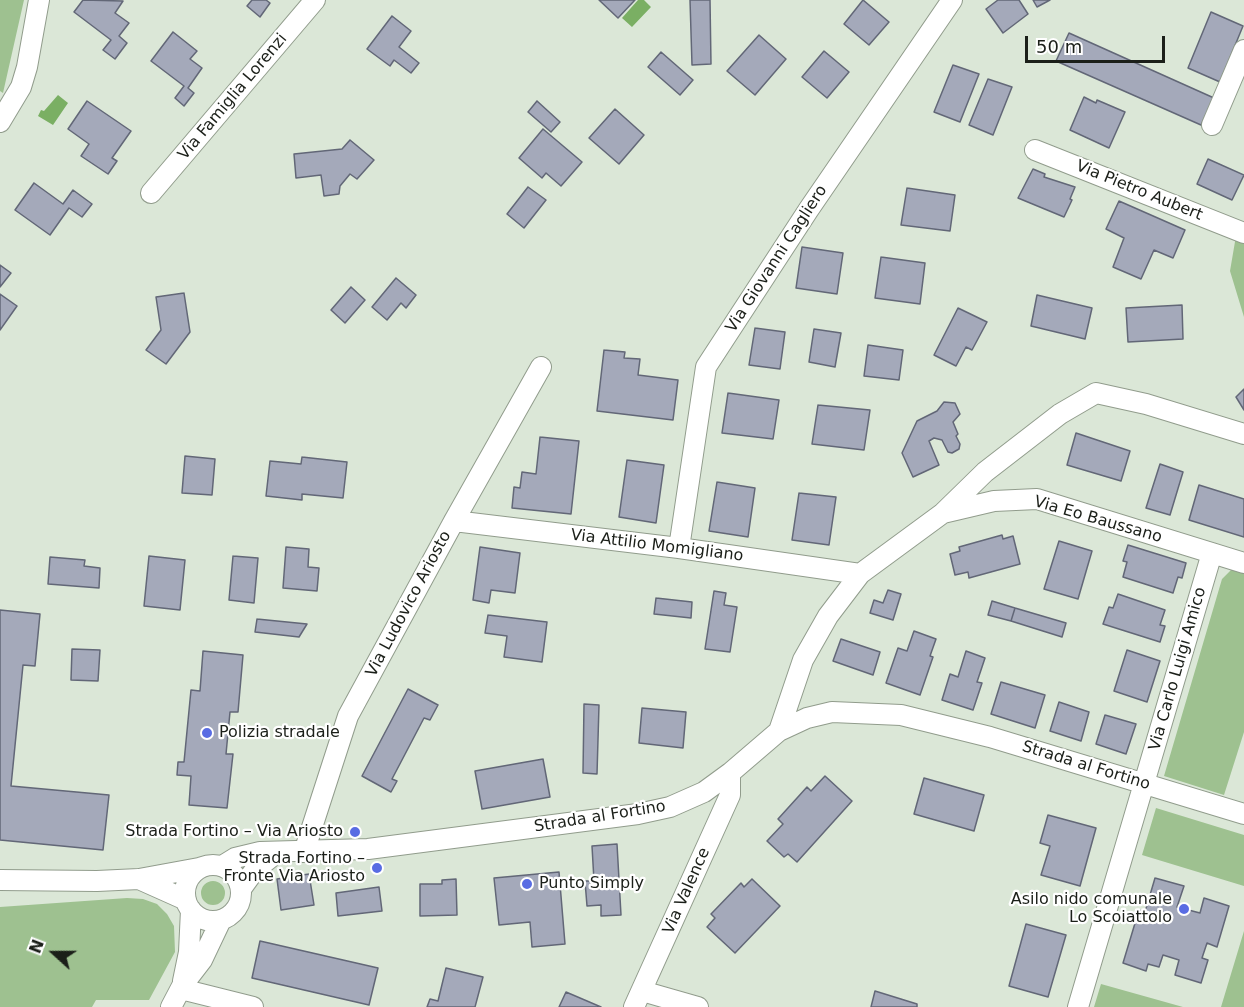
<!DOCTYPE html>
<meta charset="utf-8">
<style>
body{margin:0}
#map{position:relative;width:1244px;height:1007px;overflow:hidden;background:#dbe7d7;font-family:"DejaVu Sans",sans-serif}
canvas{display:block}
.north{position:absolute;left:24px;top:923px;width:60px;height:60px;-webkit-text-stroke:4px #fff;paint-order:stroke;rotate:291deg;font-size:16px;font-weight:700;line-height:24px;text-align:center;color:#1b1f19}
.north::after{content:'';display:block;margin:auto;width:21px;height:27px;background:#1b1f19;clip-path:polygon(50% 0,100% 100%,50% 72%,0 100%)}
.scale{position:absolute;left:1025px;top:36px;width:140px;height:27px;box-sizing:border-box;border:3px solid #1b1f19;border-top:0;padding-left:8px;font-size:18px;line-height:21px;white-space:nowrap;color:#1b1f19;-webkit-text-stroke:4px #fff;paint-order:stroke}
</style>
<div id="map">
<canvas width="1244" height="1007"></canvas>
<div class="north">N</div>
<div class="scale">50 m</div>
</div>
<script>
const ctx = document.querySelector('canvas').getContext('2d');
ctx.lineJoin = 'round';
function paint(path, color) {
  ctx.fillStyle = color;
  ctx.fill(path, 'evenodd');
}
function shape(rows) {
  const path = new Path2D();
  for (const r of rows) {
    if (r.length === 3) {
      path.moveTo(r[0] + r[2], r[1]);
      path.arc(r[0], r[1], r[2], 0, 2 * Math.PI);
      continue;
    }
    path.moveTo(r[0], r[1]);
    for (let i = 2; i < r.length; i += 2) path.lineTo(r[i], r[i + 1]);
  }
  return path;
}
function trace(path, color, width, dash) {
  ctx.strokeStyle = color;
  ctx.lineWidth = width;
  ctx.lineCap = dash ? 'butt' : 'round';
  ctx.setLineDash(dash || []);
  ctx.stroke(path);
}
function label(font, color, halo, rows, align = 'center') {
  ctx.font = font + ' "DejaVu Sans",sans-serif';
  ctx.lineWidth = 4.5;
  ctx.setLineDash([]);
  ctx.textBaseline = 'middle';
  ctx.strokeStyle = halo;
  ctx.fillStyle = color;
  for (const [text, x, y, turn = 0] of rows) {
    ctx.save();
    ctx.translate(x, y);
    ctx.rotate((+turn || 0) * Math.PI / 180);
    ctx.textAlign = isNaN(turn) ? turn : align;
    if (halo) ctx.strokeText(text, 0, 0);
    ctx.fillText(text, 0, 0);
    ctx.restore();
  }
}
paint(shape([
 [0,0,24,0,3,93,0,91],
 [1237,230,1244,233,1244,317,1230,271],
 [1232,569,1244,573,1244,732,1224,795,1164,776,1222,579],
 [1156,808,1244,835,1244,886,1142,855],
 [213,893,12],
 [127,898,143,899,157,904,167,914,174,926,175,952,149,1000,96,1000,92,1007,0,1007,0,907],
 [1244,931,1244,1007,1221,1007],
 [1101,984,1183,1007,1094,1007]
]), '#9ec190');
paint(shape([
 [638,0,644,0,651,7,632,27,622,18],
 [58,95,68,103,53,125,38,116,41,110,44,111]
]), '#7aaf63');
const building = shape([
 [83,0,123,1,115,13,129,23,119,36,127,43,115,59,103,50,111,40,74,12,83,0],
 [252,0,266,0,270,3,260,17,247,6,252,0],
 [599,0,635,0,618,18,599,0],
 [690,0,710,0,711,64,692,65,690,0],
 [863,0,889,22,869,45,844,24,863,0],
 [998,0,1019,0,1028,14,1003,33,986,9,998,0],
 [1033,0,1050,0,1037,7,1033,0],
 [1211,12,1243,26,1220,82,1188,68,1211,12],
 [392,16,411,31,399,47,419,63,411,73,394,60,390,66,367,49,392,16],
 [173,32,197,51,190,59,202,68,188,88,194,93,184,106,175,98,184,86,151,61,173,32],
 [1069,33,1214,98,1201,125,1056,61,1069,33],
 [759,35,786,59,755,95,727,71,759,35],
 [824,51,849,72,827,98,802,77,824,51],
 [661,52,693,80,680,95,648,67,661,52],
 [953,65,979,74,960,122,934,112,953,65],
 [988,79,1012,87,993,135,969,125,988,79],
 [1084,97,1096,103,1097,100,1125,112,1109,148,1070,130,1084,97],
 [87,101,131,131,112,158,117,161,108,174,81,156,89,144,68,129,87,101],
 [537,101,560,122,551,132,528,112,537,101],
 [615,109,644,135,619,164,589,138,615,109],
 [543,129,582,162,561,186,546,173,542,178,519,158,543,129],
 [350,140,374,160,357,179,350,174,340,186,339,194,324,196,321,175,296,178,294,154,342,149,350,140],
 [1208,159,1244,175,1232,200,1197,184,1208,159],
 [1033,169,1045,174,1044,177,1075,187,1070,199,1072,200,1064,217,1018,198,1033,169],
 [34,183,63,204,73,190,92,204,82,217,69,208,50,235,15,210,34,183],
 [528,187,546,200,524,228,507,214,528,187],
 [907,188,955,195,950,231,901,225,907,188],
 [1119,201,1185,230,1173,258,1154,250,1141,279,1113,267,1124,238,1106,229,1119,201],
 [802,247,843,253,837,294,796,288,802,247],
 [881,257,925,263,920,304,875,298,881,257],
 [0,265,11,273,0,287,0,265],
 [396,278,416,295,406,308,401,303,387,320,372,307,396,278],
 [351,287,365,300,345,323,331,310,351,287],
 [184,293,190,332,166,364,146,350,161,330,156,297,184,293],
 [0,294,17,306,0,330,0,294],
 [1037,295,1092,308,1085,339,1031,326,1037,295],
 [1182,305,1183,339,1128,342,1126,308,1182,305],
 [958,308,987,322,972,350,966,347,956,366,934,355,958,308],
 [755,328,785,332,780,369,749,365,755,328],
 [814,329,841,333,835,367,809,362,814,329],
 [868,345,903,350,899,380,864,376,868,345],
 [604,350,625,352,624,358,640,359,638,375,678,380,673,420,597,411,604,350],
 [1244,389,1244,410,1236,397,1244,389],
 [728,393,779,400,773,439,722,433,728,393],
 [944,402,955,403,960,414,953,422,958,434,956,436,960,444,959,449,952,453,948,452,942,440,934,438,929,441,939,465,913,477,902,453,917,421,937,411,944,402],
 [818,405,870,410,864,450,812,444,818,405],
 [1076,433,1130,451,1121,481,1067,465,1076,433],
 [540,437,579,441,571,514,512,508,514,487,520,488,522,472,536,474,540,437],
 [185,456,215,459,212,495,182,493,185,456],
 [302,457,347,462,343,498,302,494,302,500,266,496,270,461,301,464,302,457],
 [627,460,664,465,656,523,619,517,627,460],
 [1160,464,1183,472,1170,515,1146,508,1160,464],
 [717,482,755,488,748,537,709,531,717,482],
 [1199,485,1244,499,1244,537,1189,520,1199,485],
 [799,493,836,497,829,545,792,540,799,493],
 [1002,535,1003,539,1013,536,1020,564,969,578,968,572,955,575,950,554,960,551,959,547,1002,535],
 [1059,541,1092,551,1078,599,1044,589,1059,541],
 [1128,545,1186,563,1182,578,1178,577,1173,593,1123,577,1127,562,1123,561,1128,545],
 [286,547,309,549,308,567,319,568,317,591,283,588,286,547],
 [480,547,520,553,515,593,491,590,489,603,473,600,480,547],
 [149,556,185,560,180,610,144,606,149,556],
 [233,556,258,558,254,603,229,600,233,556],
 [50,557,85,560,84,566,100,568,99,588,48,584,50,557],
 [888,590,901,594,893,620,870,613,874,600,883,603,888,590],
 [714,591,726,593,724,605,737,607,730,652,705,649,714,591],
 [1118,594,1165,610,1160,625,1165,626,1160,642,1103,624,1109,607,1113,608,1118,594],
 [656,598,692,602,691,618,654,614,656,598],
 [992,601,1015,608,1011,621,988,615,992,601],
 [1015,608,1066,623,1062,637,1011,621,1015,608],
 [0,610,40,614,35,666,23,665,11,786,109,795,103,850,0,840,0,610],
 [488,615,547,622,542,662,504,657,507,636,485,633,488,615],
 [257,619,307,624,299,637,255,632,257,619],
 [914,631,936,639,930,656,933,657,920,695,886,683,898,648,907,651,914,631],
 [841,639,880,652,873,675,833,661,841,639],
 [72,649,100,650,98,681,71,680,72,649],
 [1127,650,1160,661,1147,702,1114,691,1127,650],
 [203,651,243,655,238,712,230,712,226,754,233,754,227,808,189,805,191,776,177,775,178,762,184,762,191,690,200,691,203,651],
 [966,651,985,658,977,682,982,683,973,710,942,700,950,674,958,677,966,651],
 [1001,682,1045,695,1035,728,991,714,1001,682],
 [408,689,438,705,430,720,424,718,392,779,397,781,391,792,362,776,408,689],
 [1059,702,1089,712,1081,741,1050,731,1059,702],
 [584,704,599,705,597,774,583,773,584,704],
 [642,708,686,712,683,748,639,743,642,708],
 [1105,715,1136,724,1126,754,1096,744,1105,715],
 [543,759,550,797,482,809,475,771,543,759],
 [825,776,852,801,797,862,788,854,784,857,767,841,783,824,778,819,807,787,811,791,825,776],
 [924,778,984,795,974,831,914,814,924,778],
 [1048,815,1096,828,1080,886,1041,875,1050,846,1040,843,1048,815],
 [617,844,621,915,601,916,601,905,587,906,585,881,594,881,592,846,617,844],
 [559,872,565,944,532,947,530,922,499,925,494,878,559,872],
 [309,874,314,905,281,910,277,879,309,874],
 [1155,878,1184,886,1177,907,1200,913,1204,898,1229,906,1217,947,1207,943,1202,958,1208,960,1201,983,1175,975,1179,960,1163,955,1159,967,1148,964,1146,971,1123,963,1139,910,1145,912,1155,878],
 [456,879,457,915,420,916,420,884,442,884,442,880,456,879],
 [752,879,780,906,735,953,707,927,715,918,711,914,741,883,744,887,752,879],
 [379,887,382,911,338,916,336,893,379,887],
 [1026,924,1066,935,1048,997,1009,986,1026,924],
 [260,941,378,968,369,1005,252,978,260,941],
 [446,968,483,977,475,1007,427,1007,430,999,438,1001,446,968],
 [875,991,917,1004,917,1007,871,1007,875,991],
 [566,992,601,1007,559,1007,566,992]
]);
paint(building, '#a4a9ba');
trace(building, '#626777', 1.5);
const minor = shape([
 [0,122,21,87,27,67,39,0],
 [1212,125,1244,50],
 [1035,150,1244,233],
 [151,193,315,0],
 [943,513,985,472,1060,414,1096,393,1146,404,1244,434],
 [454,521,679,548,860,574],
 [679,548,706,367,809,209,952,0],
 [779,731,803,660,828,616,860,574,943,513,994,501,1037,499,1244,563],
 [304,852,348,716,454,521,541,367],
 [213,893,28],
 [222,866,235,858,260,852,368,849,638,814,670,807,704,792,730,773,779,731,807,718,832,712,901,715,990,737,1244,814],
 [139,879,186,900],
 [0,880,97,881,139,879,199,868],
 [241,889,254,871,276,853],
 [183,981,189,952,191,910],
 [181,989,253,1007],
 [642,991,698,1007],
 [171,1007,182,986,202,960,221,920],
 [634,1007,730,795,730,773],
 [1078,1007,1212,553]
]);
trace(minor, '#919c8c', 22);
trace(minor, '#fff', 20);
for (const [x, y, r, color] of [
 [207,733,6,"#596ce3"],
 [355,832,6,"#596ce3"],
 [377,868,6,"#596ce3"],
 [527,884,6,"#596ce3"],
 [1184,909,6,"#596ce3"]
]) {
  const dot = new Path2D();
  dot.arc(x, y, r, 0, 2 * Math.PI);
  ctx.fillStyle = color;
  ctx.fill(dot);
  trace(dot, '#fff', 2);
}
label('16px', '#1b1f19', '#fff', [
 ["Via Famiglia Lorenzi",233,97,-50],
 ["Via Pietro Aubert",1139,191,22],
 ["Via Giovanni Cagliero",777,259,-57],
 ["Via Eo Baussano",1098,520,16],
 ["Via Attilio Momigliano",657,546,7],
 ["Via Ludovico Ariosto",409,604,-62],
 ["Via Carlo Luigi Amico",1178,669,-74],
 ["Strada al Fortino",1086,766,17],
 ["Strada al Fortino",600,817,-9],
 ["Via Valence",687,891,-66]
]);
label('16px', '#1b1f19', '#fff', [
 ["Polizia stradale",219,733,"left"],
 ["Strada Fortino – Via Ariosto",343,832],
 ["Strada Fortino –",365,859],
 ["Fronte Via Ariosto",365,877],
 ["Punto Simply",539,884,"left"],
 ["Asilo nido comunale",1172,900],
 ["Lo Scoiattolo",1172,918]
], 'right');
</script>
